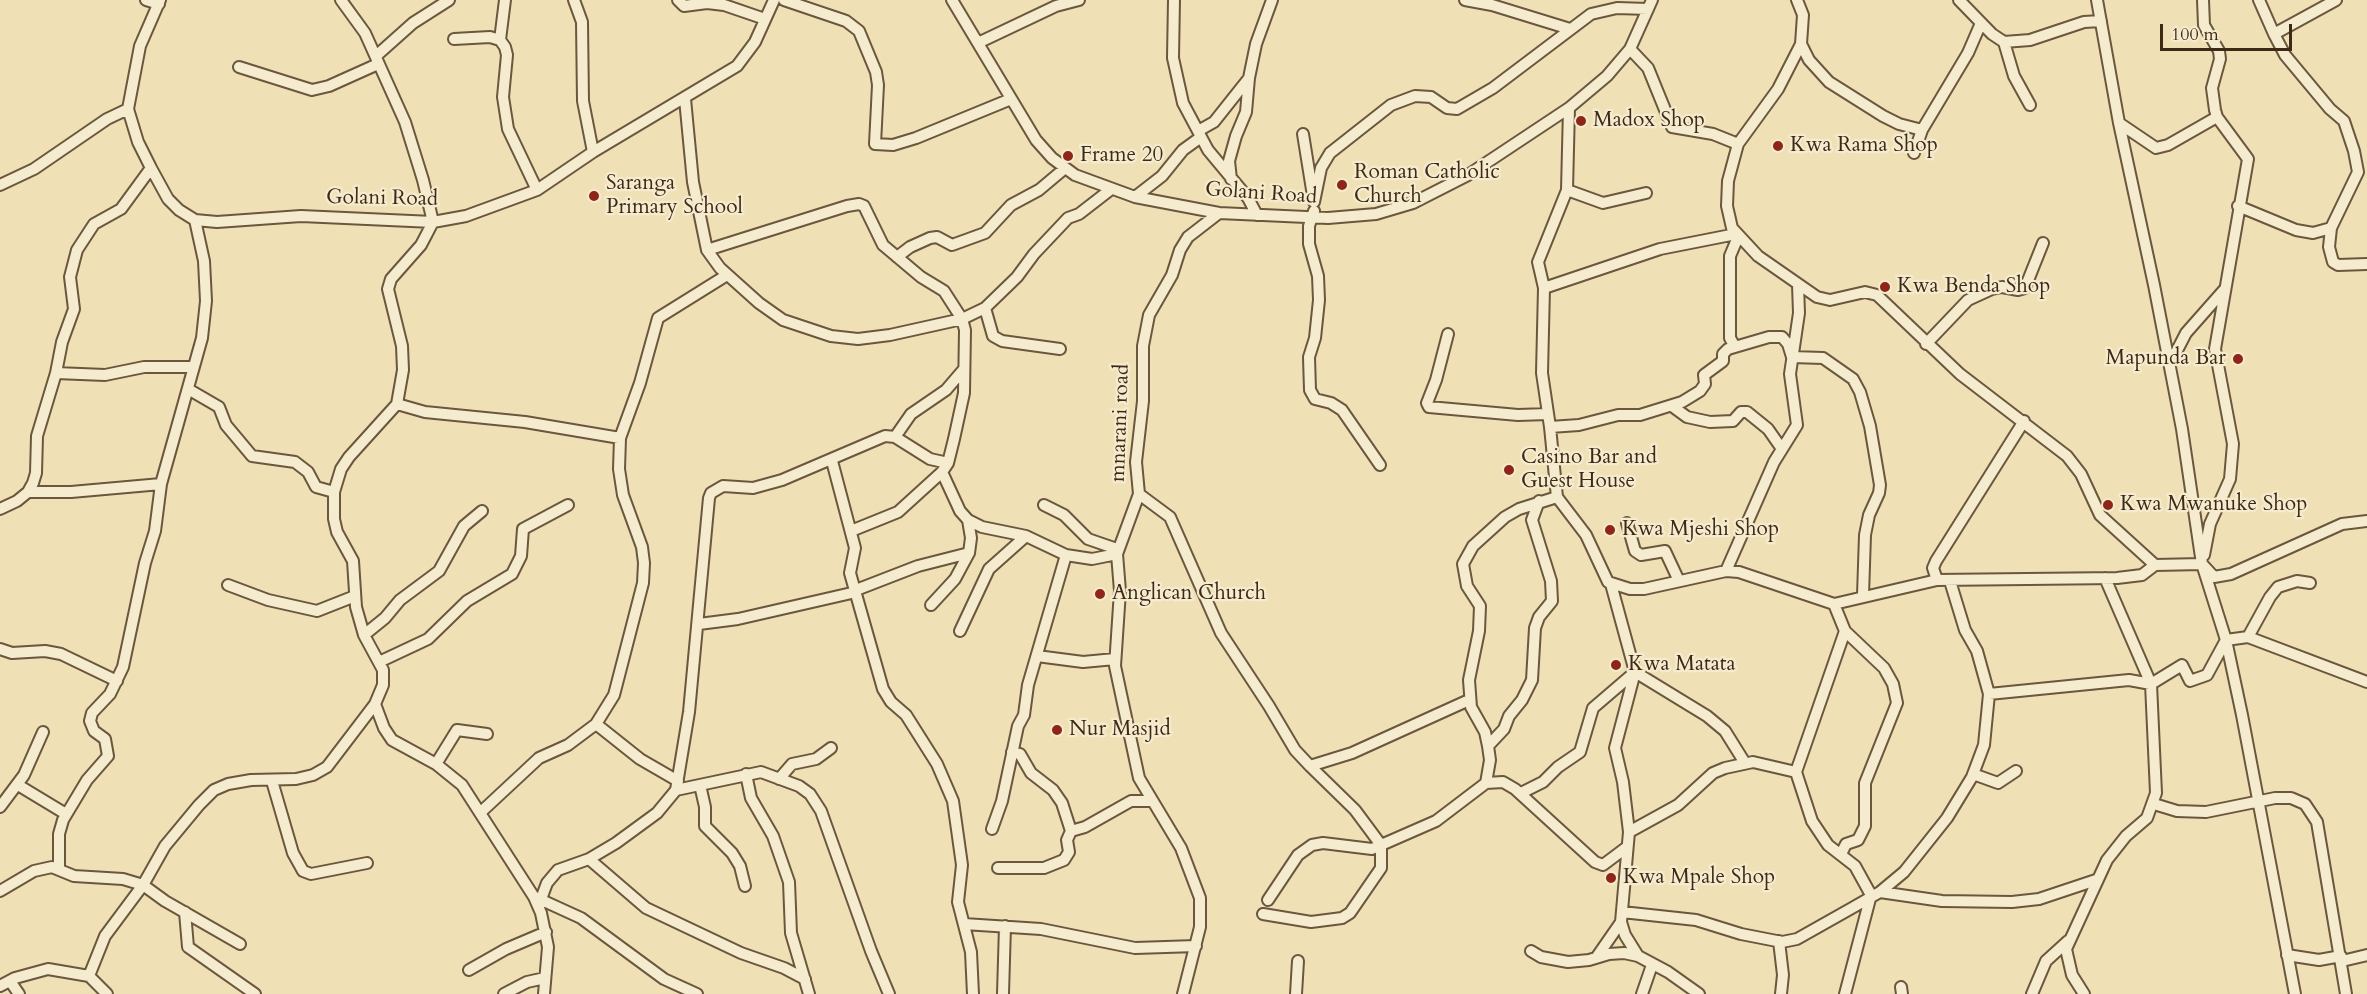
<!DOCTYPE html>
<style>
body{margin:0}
#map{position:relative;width:2367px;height:994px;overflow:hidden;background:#f0e0b5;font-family:Cardo,serif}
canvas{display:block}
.scale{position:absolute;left:2160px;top:24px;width:132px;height:27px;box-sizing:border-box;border:3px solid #3d2916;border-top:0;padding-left:8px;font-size:18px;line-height:21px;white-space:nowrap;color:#3d2916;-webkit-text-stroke:4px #f5ebcf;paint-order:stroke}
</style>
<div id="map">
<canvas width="2367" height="994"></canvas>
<div class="scale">100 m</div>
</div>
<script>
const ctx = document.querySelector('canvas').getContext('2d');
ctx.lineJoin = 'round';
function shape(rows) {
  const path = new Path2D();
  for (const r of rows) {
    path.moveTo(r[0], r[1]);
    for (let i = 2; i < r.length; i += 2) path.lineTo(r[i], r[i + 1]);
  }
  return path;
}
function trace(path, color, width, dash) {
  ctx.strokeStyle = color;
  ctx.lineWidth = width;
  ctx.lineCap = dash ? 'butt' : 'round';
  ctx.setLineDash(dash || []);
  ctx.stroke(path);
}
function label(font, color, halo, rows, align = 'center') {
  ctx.font = font + ' Cardo,serif';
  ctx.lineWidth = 4.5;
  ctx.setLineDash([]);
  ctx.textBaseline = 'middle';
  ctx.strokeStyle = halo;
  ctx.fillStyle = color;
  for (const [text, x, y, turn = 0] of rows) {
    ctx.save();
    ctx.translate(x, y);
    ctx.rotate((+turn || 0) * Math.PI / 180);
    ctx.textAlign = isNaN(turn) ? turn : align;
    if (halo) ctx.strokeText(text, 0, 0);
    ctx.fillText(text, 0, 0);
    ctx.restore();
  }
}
const minor = shape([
 [146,0,159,4],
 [160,0,140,46,128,109,138,142,151,168,168,199,179,210,195,220,217,222,301,216,433,222,466,216,537,190,593,152,737,66,755,42,774,0],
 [574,0,582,22,583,101,593,152],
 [678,0,684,6,707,3,724,5,765,19],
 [784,0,846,21,859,31,876,72,878,85,875,144,893,145,916,138,1011,99],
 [952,0,1036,140,1052,158,1075,175,1135,197,1219,213,1328,218,1376,214,1413,203,1468,175,1569,108,1607,76,1630,49,1652,0],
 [1174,0,1173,58,1183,103,1208,150,1248,198,1257,215],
 [1465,0,1492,5,1570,29],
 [1797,0,1803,15,1801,44,1778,89,1738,144,1728,181,1727,206,1732,228,1758,256,1817,297,1830,300,1865,292,1877,295,1960,374,2067,456,2081,474,2100,515,2155,565,2202,564,2214,577,2231,574,2342,524,2367,521],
 [1959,0,1992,34,2004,42,2030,40,2084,22,2101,21],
 [2097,0,2119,123,2154,285,2182,429,2202,564,2226,640,2242,715,2295,994],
 [2203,0,2204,25,2219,51,2220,59,2212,88,2215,110,2217,117,2248,159,2215,349,2233,444,2230,479,2210,524,2204,555],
 [2259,0,2274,34,2336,0],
 [2274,34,2285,55,2330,109,2344,121,2354,151,2358,172,2331,228,2329,247,2333,262,2338,265,2367,264],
 [454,39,490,37,500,40,505,47,507,55,503,97,508,129,537,190],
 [500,40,505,0],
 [980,42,1056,6,1079,0],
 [2004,42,2014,76,2030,105],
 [1801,44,1809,60,1829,82,1883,116,1899,124,1922,130],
 [1630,49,1648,68,1672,127,1713,134,1738,144],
 [376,56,413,23,449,0],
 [239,67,312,90,329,86,378,64],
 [685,99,693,182,707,250,720,268,759,303,783,320,831,336,858,339,890,335,962,319,985,308,1017,277,1034,254,1068,218,1079,214,1110,190],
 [1569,108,1567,190,1538,262,1544,288,1542,373,1550,427,1557,497,1586,535,1608,582,1630,589,1644,589,1726,571,1739,572,1834,604,1937,580,2117,578,2142,575,2155,565],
 [2119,123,2156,148,2168,145,2217,117],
 [1198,131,1214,122,1249,78,1256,44,1272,0],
 [1303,134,1313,196],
 [1914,153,1922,130,1968,53,1981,23],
 [1231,179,1229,161,1236,136,1246,112,1249,78],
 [0,185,34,169,107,119,128,109],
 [1567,190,1603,203,1646,193],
 [1135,197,1162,176,1183,150,1201,137],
 [1314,202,1321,168,1330,153,1391,105,1415,96,1431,97,1447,108,1457,109,1493,88,1591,14,1617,8,1648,9],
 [2238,206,2296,230,2313,233,2331,228],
 [1314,211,1309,226,1309,244,1318,276,1319,300,1315,338,1309,357,1310,390,1315,399,1331,403,1342,410,1380,465],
 [707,250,847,206,859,204,864,206,883,245,921,277,944,291,962,319,965,330,964,393,954,439,948,463,942,472,960,511,968,520,982,527,1026,536,1066,555,1092,559,1117,554],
 [897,257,910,247,930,238,937,237,952,245,985,233,1011,205,1039,190,1064,169],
 [1544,288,1660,249,1736,234],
 [985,308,993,336,1002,341,1060,349],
 [1448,334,1436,380,1427,403,1429,407,1518,415,1548,414],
 [1926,344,1968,300,1992,289,2002,287,2018,290,2025,288,2043,243],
 [1735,347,1730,338,1730,256,1738,237],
 [2170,364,2186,333,2224,290],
 [56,373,105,375,144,367,192,367],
 [188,389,219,407,226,425,252,456,295,462,308,472,316,487,334,492],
 [397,404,425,412,525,422,620,438],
 [1672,406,1687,417,1710,422,1733,421,1741,412,1747,412,1768,429,1782,449],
 [1550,427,1579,425,1618,415,1640,415,1682,402,1700,391,1705,384,1704,375,1723,361,1723,354,1728,349,1769,337,1782,337,1788,344,1792,357,1823,358,1853,379,1860,392,1870,426,1880,485,1879,493,1869,515,1865,535,1863,595],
 [895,437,911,414,946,390,964,369],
 [832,461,855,548,850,573,883,689,891,702,906,715,937,764,953,801,962,865,958,902,971,952,973,994],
 [28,492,71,492,161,484],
 [1139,494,1170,517,1221,633,1269,706,1295,750,1310,766,1352,753,1469,700],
 [1044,505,1064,515,1088,539,1117,549],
 [0,509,17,501,28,492,33,483,36,473,37,436,56,373,62,342,74,309,70,277,77,250,94,224,121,209,151,168],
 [1627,523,1635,551,1641,555,1665,551,1679,581],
 [851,531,898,512,942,472],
 [1726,571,1774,462,1797,425,1790,374,1799,313,1798,285],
 [1937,580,1933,568,1936,561,2024,421],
 [1611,584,1635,672,1615,748,1623,782,1629,832,1621,922,1625,935,1638,956,1668,972,1699,994],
 [228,585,268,600,317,611,355,596],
 [856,590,918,566,969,553],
 [1834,604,1845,631,1796,772,1812,821,1828,845,1855,866,1871,895,1845,994],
 [931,605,955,579,969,553,971,538,968,520],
 [699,624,738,619,856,592],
 [960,631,989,569,1026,536],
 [364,635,385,618,400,600,439,571,464,526,482,511],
 [2248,637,2270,597,2278,587,2297,581,2310,583],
 [0,649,12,653,45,651,61,654,117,681],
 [1037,656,1083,662,1115,659],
 [379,662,428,639,467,601,512,574,521,556,523,529,568,505],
 [1989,694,2129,680,2151,684,2182,665,2190,681,2207,675,2226,640,2248,637,2367,682],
 [375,704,384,728,392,740,436,764,462,785,534,897,541,913,548,947,544,994],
 [596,724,640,759,678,781],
 [1488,746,1504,729,1509,716,1522,700,1532,680,1535,628,1539,617,1552,601,1551,581,1532,520,1539,501],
 [1012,752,1020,754,1031,773,1053,790,1062,803,1071,831],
 [436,764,457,730,487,734],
 [746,774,751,798,773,836,789,882,791,933,809,994],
 [1973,774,1998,783,2016,771],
 [779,779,792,764,816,759,831,748],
 [272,781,293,853,303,871,311,874,367,863],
 [1486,783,1490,760,1488,746,1485,732,1471,707,1469,680,1479,631,1480,606,1467,586,1463,564,1473,546,1505,517,1519,509,1557,497],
 [18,785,66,814],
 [700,785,705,807,705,826,732,853,740,866,745,886],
 [676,790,761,772,799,786,810,794,821,811,871,951,889,994],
 [1521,793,1543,782,1558,767,1580,752,1593,708,1635,672,1707,716,1725,731,1745,763],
 [2154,804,2177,811,2206,812,2275,798,2291,798,2305,804,2317,822,2346,994],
 [0,807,24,775,43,732],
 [481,812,539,758,568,745,596,724,614,695,643,583,644,563,642,547,623,495,619,469,620,438,640,383,658,318,727,275],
 [992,829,1002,801,1018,726,1024,715,1028,685,1066,555],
 [1629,832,1678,805,1713,773,1725,768,1753,762,1796,772],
 [1841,854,1846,844,1858,840,1865,826,1865,783,1897,703,1893,684,1884,668,1845,631],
 [589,859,646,908,741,953,784,968,805,979],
 [998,868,1044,868,1064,860,1069,852,1067,840,1071,831,1085,827,1131,801,1151,801],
 [59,869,59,834,63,820,87,780,108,756,105,739,94,731,90,721,92,713,110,694,123,667,145,563,155,531,161,484,202,338,206,301,204,261,195,220],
 [0,891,34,871,52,867,74,876,123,879,143,885,165,901,240,944],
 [1880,892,1942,901,2012,902,2039,899,2096,880],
 [535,897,581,918,664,979,697,994],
 [541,899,547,883,558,870,589,859,616,843,657,813,676,790,689,712,709,498,711,493,723,486,753,488,782,480,885,436,895,437,930,459,948,463],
 [1268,900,1298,855,1312,845,1323,843,1372,849,1436,821,1486,783,1503,782,1515,789,1595,862,1603,865,1627,847],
 [185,912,188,947,255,994],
 [1622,912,1696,920,1741,934,1782,942,1797,939,1852,908,1880,892,1904,872,1947,818,1972,777,1984,745,1989,694,1977,651,1965,630,1950,581],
 [1263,914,1311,922,1342,918,1350,913,1381,868,1381,845,1355,810,1310,766],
 [964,924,1041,929,1135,948,1196,946],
 [1779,941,1783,975,1781,994],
 [1531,951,1541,957,1568,962,1589,960,1609,954,1624,953,1638,956],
 [2287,955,2319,960,2341,956],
 [1596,958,1621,922],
 [2342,961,2367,955],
 [469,970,506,949,546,932],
 [89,976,105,936,143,885,165,846,199,805,214,790,228,784,251,780,296,779,313,775,327,767,375,704,383,685,383,670,364,635,356,607,353,561,337,532,334,519,334,492,341,469,349,457,397,404,403,370,402,346,388,289,391,279,421,245,433,222,423,180,405,122,365,33,341,0],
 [10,981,19,994],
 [0,986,15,978,48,969,89,976,107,994],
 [1901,987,1902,994],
 [504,994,527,982,545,978],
 [1003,994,1005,926],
 [1183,994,1200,927,1200,898,1181,848,1139,778,1115,666,1120,591,1117,554,1139,494,1136,462,1143,401,1143,346,1149,315,1172,275,1180,250,1188,237,1219,213],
 [1296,994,1298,961],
 [1642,994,1652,965],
 [2032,994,2046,961,2068,941],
 [2084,994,2072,975,2066,949,2107,860,2126,836,2147,818,2156,793,2151,684,2105,578]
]);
trace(minor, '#6a573e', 14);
trace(minor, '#f5ebcf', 10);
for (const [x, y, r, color] of [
 [1581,121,6,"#8f2418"],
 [1778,146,6,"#8f2418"],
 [1068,156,6,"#8f2418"],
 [1342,185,6,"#8f2418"],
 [594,196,6,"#8f2418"],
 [1885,287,6,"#8f2418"],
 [2238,359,6,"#8f2418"],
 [1509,470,6,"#8f2418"],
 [2108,505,6,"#8f2418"],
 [1610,530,6,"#8f2418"],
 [1100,594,6,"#8f2418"],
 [1616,665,6,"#8f2418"],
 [1057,730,6,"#8f2418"],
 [1611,878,6,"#8f2418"]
]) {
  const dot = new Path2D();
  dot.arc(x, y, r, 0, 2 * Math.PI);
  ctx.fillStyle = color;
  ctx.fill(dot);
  trace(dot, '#f5ebcf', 2);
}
label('21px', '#3d2916', '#f5ebcf', [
 ["Madox Shop",1593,121],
 ["Kwa Rama Shop",1790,146],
 ["Frame 20",1080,156],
 ["Roman Catholic",1354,173],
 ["Church",1354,197],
 ["Saranga",606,184],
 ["Primary School",606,208],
 ["Kwa Benda Shop",1897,287],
 ["Mapunda Bar",2226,359,"right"],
 ["Casino Bar and",1521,458],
 ["Guest House",1521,482],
 ["Kwa Mwanuke Shop",2120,505],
 ["Kwa Mjeshi Shop",1622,530],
 ["Anglican Church",1112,594],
 ["Kwa Matata",1628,665],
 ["Nur Masjid",1069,730],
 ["Kwa Mpale Shop",1623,878]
], 'left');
label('21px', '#3d2916', '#f5ebcf', [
 ["Golani Road",1261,194,4],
 ["Golani Road",382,199,1],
 ["mnarani road",1121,423,-88]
]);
</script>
